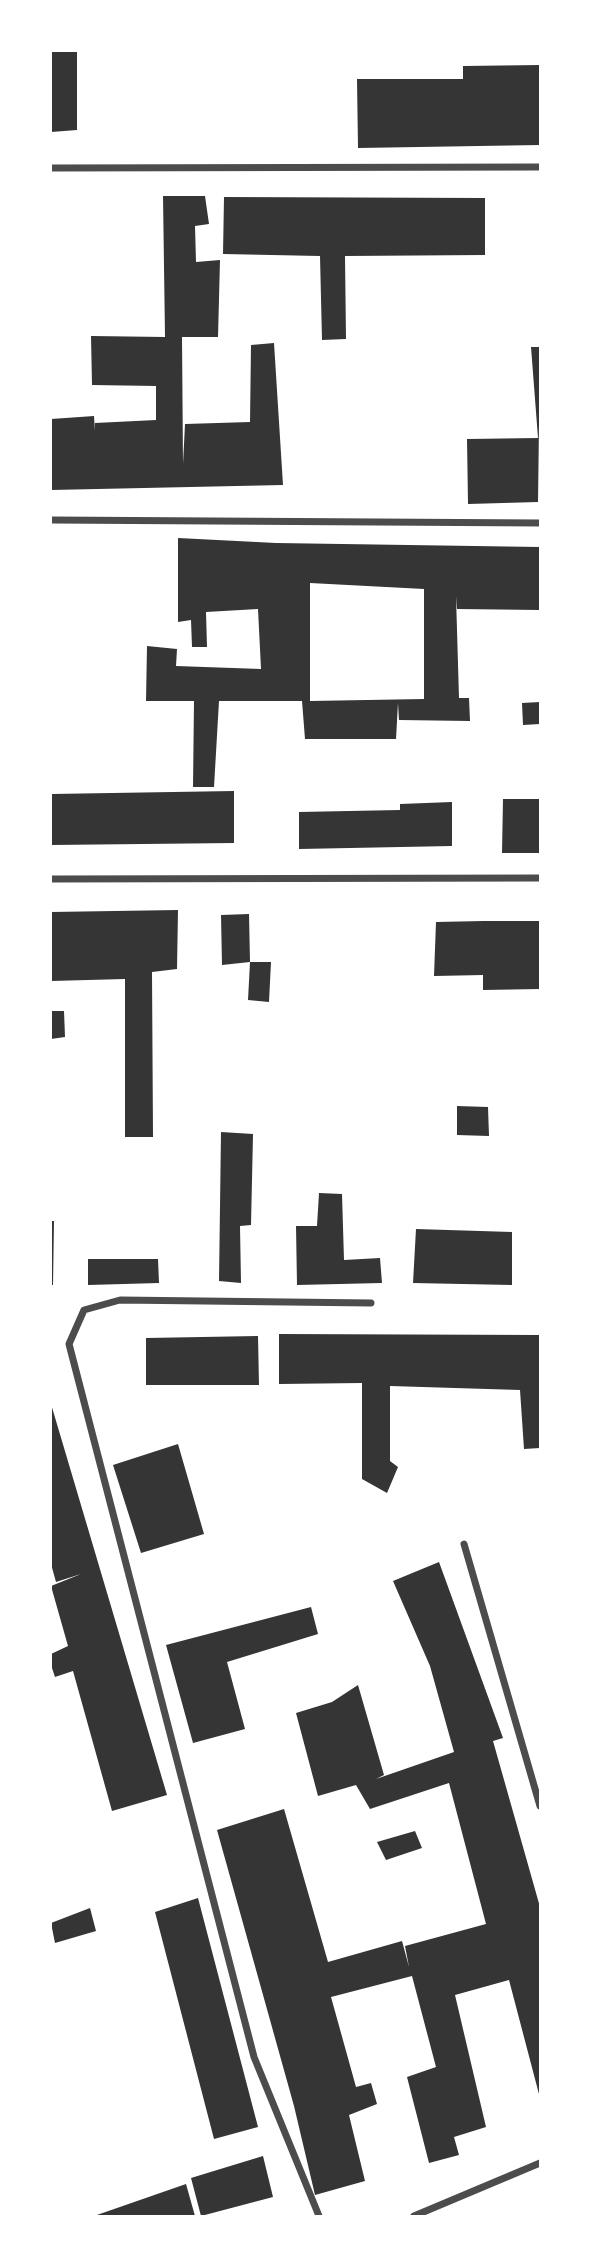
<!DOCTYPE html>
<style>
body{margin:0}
#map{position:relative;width:591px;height:2267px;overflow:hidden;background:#fff;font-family:"Nunito Sans",sans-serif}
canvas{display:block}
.frame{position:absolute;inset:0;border:52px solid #fff;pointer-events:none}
</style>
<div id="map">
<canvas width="591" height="2267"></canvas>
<div class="frame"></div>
</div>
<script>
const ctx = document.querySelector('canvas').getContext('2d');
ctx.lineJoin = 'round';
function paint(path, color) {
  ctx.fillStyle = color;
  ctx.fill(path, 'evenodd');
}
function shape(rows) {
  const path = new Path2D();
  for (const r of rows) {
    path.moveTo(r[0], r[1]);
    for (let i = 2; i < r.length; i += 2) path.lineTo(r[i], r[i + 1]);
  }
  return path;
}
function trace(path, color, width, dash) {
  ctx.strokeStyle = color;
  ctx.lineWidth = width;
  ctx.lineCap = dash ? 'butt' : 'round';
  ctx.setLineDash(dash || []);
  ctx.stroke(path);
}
paint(shape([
 [51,51,77,51,77,130,51,132],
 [540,65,540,145,358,148,357,79,463,79,463,66],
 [163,196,205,196,209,224,195,226,196,262,220,260,218,337,182,337,183,464,185,424,250,422,251,345,274,343,283,485,51,490,51,419,94,416,95,431,95,423,156,420,156,386,92,385,91,336,165,337],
 [224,197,485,198,485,255,345,256,346,339,322,340,320,256,223,254],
 [531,347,540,347,538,502,468,504,467,439,538,438],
 [178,538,276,543,540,547,540,610,457,609,456,596,459,698,469,698,470,721,399,720,398,703,396,739,305,739,302,701,219,701,214,787,193,787,194,701,146,701,147,646,177,649,176,666,261,669,258,609,206,612,207,647,192,647,191,620,178,622],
 [310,583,424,589,424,699,310,701],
 [540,702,540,724,523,725,522,703],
 [234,791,234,843,51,845,51,794],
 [503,799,540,799,540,853,502,853],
 [452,802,452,846,299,849,299,812,400,810,400,804],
 [178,910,177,969,152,972,153,1137,125,1137,125,979,51,981,51,912],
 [249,914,250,962,222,965,221,915],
 [484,921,540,921,540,989,483,990,483,975,434,976,436,922],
 [250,962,271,962,269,1002,248,1000],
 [51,1011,64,1011,65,1037,51,1039],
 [457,1106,488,1107,489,1136,457,1135],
 [221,1132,253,1134,251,1225,240,1226,241,1283,219,1281],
 [319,1193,342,1194,344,1260,380,1258,382,1283,297,1285,296,1226,317,1226],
 [51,1221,54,1221,53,1285,51,1285],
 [416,1229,512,1232,512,1285,413,1283],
 [88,1259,158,1259,159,1283,88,1285],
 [279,1334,540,1335,540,1448,524,1449,520,1390,390,1386,390,1461,398,1467,387,1493,362,1479,362,1383,279,1384],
 [258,1336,259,1385,146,1385,146,1338],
 [51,1404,167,1795,112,1811,73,1671,55,1677,51,1665,51,1654,68,1646,51,1586,81,1574,56,1582,51,1564],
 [178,1444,204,1534,141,1553,113,1465],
 [439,1562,503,1738,493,1741,540,1907,540,2098,509,1980,455,1995,486,2127,454,2137,459,2155,429,2163,407,2077,436,2067,412,1976,331,1997,356,2087,371,2083,377,2104,349,2115,365,2181,315,2195,294,2106,217,1830,284,1809,328,1962,402,1941,409,1967,405,1946,486,1924,449,1783,370,1809,356,1785,318,1796,296,1713,332,1702,358,1685,384,1775,376,1779,454,1752,430,1666,393,1581],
 [311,1607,318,1634,227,1662,245,1729,193,1743,166,1645],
 [415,1831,422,1848,386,1860,377,1842],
 [198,1898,258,2127,214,2139,155,1912],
 [90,1908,96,1931,55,1943,51,1923],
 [263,2156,273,2197,201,2216,191,2178],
 [186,2184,195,2216,94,2216]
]), '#353535');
trace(shape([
 [51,168,540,167],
 [51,520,540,523],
 [51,879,540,878],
 [464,1544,540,1806],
 [319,2216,254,2057,69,1344,84,1310,120,1300,371,1303],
 [414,2216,540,2163]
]), '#4c4c4c', 7);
</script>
